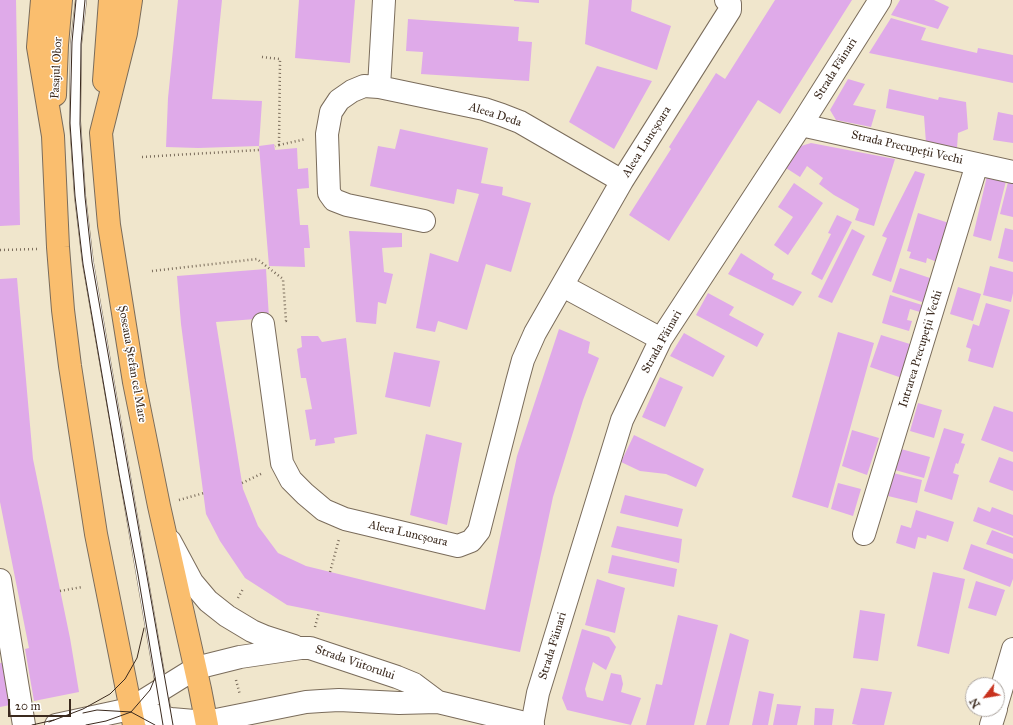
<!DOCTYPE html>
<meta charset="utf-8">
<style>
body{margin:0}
#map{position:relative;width:1013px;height:725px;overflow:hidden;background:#f0e6cc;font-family:"IM FELL Great Primer",serif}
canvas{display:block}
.north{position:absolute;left:965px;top:677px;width:40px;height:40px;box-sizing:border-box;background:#fff;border:1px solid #b1aaa5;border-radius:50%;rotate:239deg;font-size:11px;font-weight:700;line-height:16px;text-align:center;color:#3b2a1e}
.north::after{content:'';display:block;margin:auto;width:14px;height:18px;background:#c8321e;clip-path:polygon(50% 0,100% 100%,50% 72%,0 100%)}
.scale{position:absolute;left:8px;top:699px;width:63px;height:18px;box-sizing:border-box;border:2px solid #3b2a1e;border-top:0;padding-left:5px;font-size:12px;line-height:14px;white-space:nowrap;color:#3b2a1e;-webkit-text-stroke:3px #fff;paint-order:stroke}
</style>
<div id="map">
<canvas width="1013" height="725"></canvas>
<div class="north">N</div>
<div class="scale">20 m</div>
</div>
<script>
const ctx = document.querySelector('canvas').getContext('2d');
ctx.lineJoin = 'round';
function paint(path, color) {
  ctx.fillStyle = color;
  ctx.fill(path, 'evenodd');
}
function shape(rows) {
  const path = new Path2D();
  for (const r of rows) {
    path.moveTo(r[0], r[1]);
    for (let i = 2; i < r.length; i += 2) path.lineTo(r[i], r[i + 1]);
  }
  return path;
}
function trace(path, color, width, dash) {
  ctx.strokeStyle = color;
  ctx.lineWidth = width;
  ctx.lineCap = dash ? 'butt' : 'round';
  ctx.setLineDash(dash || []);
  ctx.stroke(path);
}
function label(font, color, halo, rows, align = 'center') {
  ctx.font = font + ' "IM FELL Great Primer",serif';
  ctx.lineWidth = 3;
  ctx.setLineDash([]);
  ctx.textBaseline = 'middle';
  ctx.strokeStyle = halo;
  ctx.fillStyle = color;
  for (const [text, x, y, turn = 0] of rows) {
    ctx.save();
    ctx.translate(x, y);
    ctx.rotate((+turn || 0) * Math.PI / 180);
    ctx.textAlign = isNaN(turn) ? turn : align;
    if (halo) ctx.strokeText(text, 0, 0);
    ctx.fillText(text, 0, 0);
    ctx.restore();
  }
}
paint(shape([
 [0,0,16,0,20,225,0,226],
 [178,0,222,0,212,99,262,101,259,146,274,144,275,150,297,148,298,169,308,168,309,188,297,189,300,225,308,225,310,248,304,248,305,267,269,266,259,146,198,148,166,147,168,98],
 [299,0,355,0,350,63,295,58],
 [514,0,539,0,539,3,514,1],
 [589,0,632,0,631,11,671,26,657,70,585,44],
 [775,0,852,0,780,114,758,100,669,241,629,215,671,149,669,147,716,73,725,79],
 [900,0,934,0,949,7,938,29,891,15],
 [891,18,926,28,921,40,977,53,978,48,1013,55,1013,83,869,53],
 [408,19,519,27,518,41,532,42,529,81,421,74,423,52,406,51],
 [597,66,652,81,614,149,569,122],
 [848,79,865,84,853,105,876,110,871,127,836,120,830,110],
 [889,89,938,100,939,97,966,102,968,129,958,133,957,148,926,143,924,116,886,108],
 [998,112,1013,115,1013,143,993,140],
 [400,129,488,148,481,183,503,187,502,195,531,203,511,272,486,264,467,330,438,321,435,332,416,328,430,253,458,262,479,194,457,189,454,204,370,186,378,146,395,149],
 [811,143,895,159,874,226,855,220,859,209,834,195,819,184,823,178,807,166,800,177,786,168,801,146],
 [915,171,925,174,891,282,872,275,887,238,882,236],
 [987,176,1006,181,991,241,973,236],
 [1009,178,1013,179,1013,217,1000,214],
 [794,183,823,203,788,255,774,245,793,217,778,207],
 [918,213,949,223,937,262,927,258,926,263,909,258,911,252,907,251],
 [837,215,852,222,822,280,811,274,831,234,828,233],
 [1005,228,1013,230,1013,262,998,258],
 [852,229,865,236,832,303,818,297],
 [349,231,402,233,402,247,382,248,384,272,393,274,386,304,378,302,376,324,356,322],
 [741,253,774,274,772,279,802,292,793,306,728,274],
 [990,266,1013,272,1013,293,1011,302,983,295],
 [900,268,933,279,925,303,892,292],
 [266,269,269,318,216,322,243,489,258,526,278,553,306,566,485,610,517,456,559,329,590,342,588,353,599,358,583,400,553,497,520,652,287,605,245,578,220,541,206,514,181,324,177,276],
 [17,278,33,459,70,638,79,692,34,701,25,649,29,648,0,502,0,279],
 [958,287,981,294,973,321,950,314],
 [708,293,734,307,729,315,764,334,757,347,696,315],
 [890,295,922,305,920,312,910,309,907,320,912,321,909,331,882,323],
 [986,303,1010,310,993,368,968,361,971,349,966,347,973,324,979,326],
 [838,332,874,343,828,508,792,497],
 [684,333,725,356,713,377,670,356],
 [881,335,913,345,902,378,870,367],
 [301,336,318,336,322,342,346,338,357,434,334,438,335,443,315,446,316,439,310,440,305,410,312,409,306,378,301,378,297,349,302,347],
 [394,352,440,361,430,407,385,397],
 [660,377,683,387,665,427,642,417],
 [918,403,942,410,934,438,910,431],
 [994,406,1013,412,1013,452,981,440],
 [944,428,964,434,961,443,965,444,958,464,956,463,953,473,959,475,952,500,924,491],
 [852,430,879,438,867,475,842,466],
 [426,434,462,443,447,525,410,515],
 [634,435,704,469,696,487,666,474,640,471,621,462],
 [901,449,930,457,924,478,895,470],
 [999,457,1013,462,1013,491,989,482],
 [893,473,922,480,917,503,888,496],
 [838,483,861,489,853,516,831,509],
 [625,495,683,509,678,527,620,513],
 [978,507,990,512,992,507,1013,515,1013,536,973,521],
 [916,510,954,522,948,542,927,535,926,539,918,537,915,549,896,543,901,525,911,528],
 [617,526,682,539,679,563,611,547],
 [992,530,1013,538,1013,554,986,544],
 [971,544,1013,559,1013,579,1010,587,963,569],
 [612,555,677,569,674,587,608,573],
 [933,572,965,579,949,654,917,646],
 [597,579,625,588,615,633,585,625],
 [976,581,1005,590,996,616,968,608],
 [860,610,885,614,878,661,853,658],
 [678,615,718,625,694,725,646,725,656,684,662,685],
 [582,629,609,637,616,647,606,670,593,662,585,689,587,697,603,701,611,673,621,675,623,684,621,692,641,698,631,725,567,710,562,698],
 [730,633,749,640,729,725,706,725],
 [7,662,15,704,0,707,0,663],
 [861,688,892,692,884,725,858,725,852,724],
 [759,691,774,694,768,725,752,725],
 [777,704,801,706,797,725,773,725],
 [815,708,834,709,832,725,814,725]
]), '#dfaae9');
const service = shape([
 [81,0,76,44,75,121,80,196,88,263,167,720]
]);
const minor = shape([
 [384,0,379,87,484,109,502,115,520,122,622,181],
 [379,87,364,86,352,91,339,100,331,112,327,134,329,193,334,200,347,205,424,221],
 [801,125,1013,172],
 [563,286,661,339],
 [263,324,282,463,291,480,305,494,324,510,345,519,458,546,471,541,479,531,517,382,523,360,535,333,622,181,730,10,730,4,726,0],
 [864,534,977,164],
 [0,580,24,725],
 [997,704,1013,649],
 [532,725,538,693,622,420,661,339,801,125,880,0],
 [991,725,996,709]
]);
const tertiary = shape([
 [170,541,192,582,208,601,227,616,252,631,266,637,294,646],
 [130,709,143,713,171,719,206,722,306,702,321,701,339,700,399,703,438,702,533,725],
 [56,725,130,709,196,668,240,657,301,648,310,648,397,677,414,684,438,702]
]);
const primary = shape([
 [42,0,38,47,53,136,58,247,63,310,70,366,96,534,134,725],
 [131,0,126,33,101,133,109,225,134,382,159,506,200,689,207,725],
 [104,81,110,0],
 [55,95,57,45,61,0]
]);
trace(service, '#7a6c5b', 12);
trace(minor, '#7a6c5b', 24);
trace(tertiary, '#7a6c5b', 24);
trace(primary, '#7a6c5b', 24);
trace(shape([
 [262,57,280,59,279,145,275,146],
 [279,145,306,139],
 [142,157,259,150],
 [0,250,37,249],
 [152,271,257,259,283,279,286,321,283,321],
 [242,483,263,473],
 [179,500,204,493],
 [330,572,339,539],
 [60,591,82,587],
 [238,598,243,589],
 [315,627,319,612],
 [236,680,240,695]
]), '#7a6c5b', 2.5, [1, 3]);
trace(service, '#fff', 11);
trace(minor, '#fff', 22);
trace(tertiary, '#fff', 22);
trace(primary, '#fabe6e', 22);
trace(shape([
 [76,0,72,42,70,123,75,196,83,264,94,328,119,474,138,575,163,725],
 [85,0,81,44,80,124,85,197,92,262,173,725],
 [83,713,97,710,131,712,155,725],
 [49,722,83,709,110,694,125,679,137,658,144,628],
 [32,725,54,720],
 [86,725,106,721,131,712,150,690,155,678]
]), '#3b2a1e', 1);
label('12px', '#3b2a1e', '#fff', [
 ["Pasajul Obor",57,68,-87],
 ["Strada Făinari",836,69,-58],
 ["Aleea Deda",495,115,18],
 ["Aleea Luncșoara",647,142,-58],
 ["Strada Precupeții Vechi",907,148,13],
 ["Strada Făinari",662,342,-61],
 ["Intrarea Precupeții Vechi",921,349,-73],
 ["Șoseaua Ștefan cel Mare",132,364,80],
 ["Aleea Luncșoara",408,534,13],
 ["Strada Făinari",553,646,-73],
 ["Strada Viitorului",355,663,19]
]);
</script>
